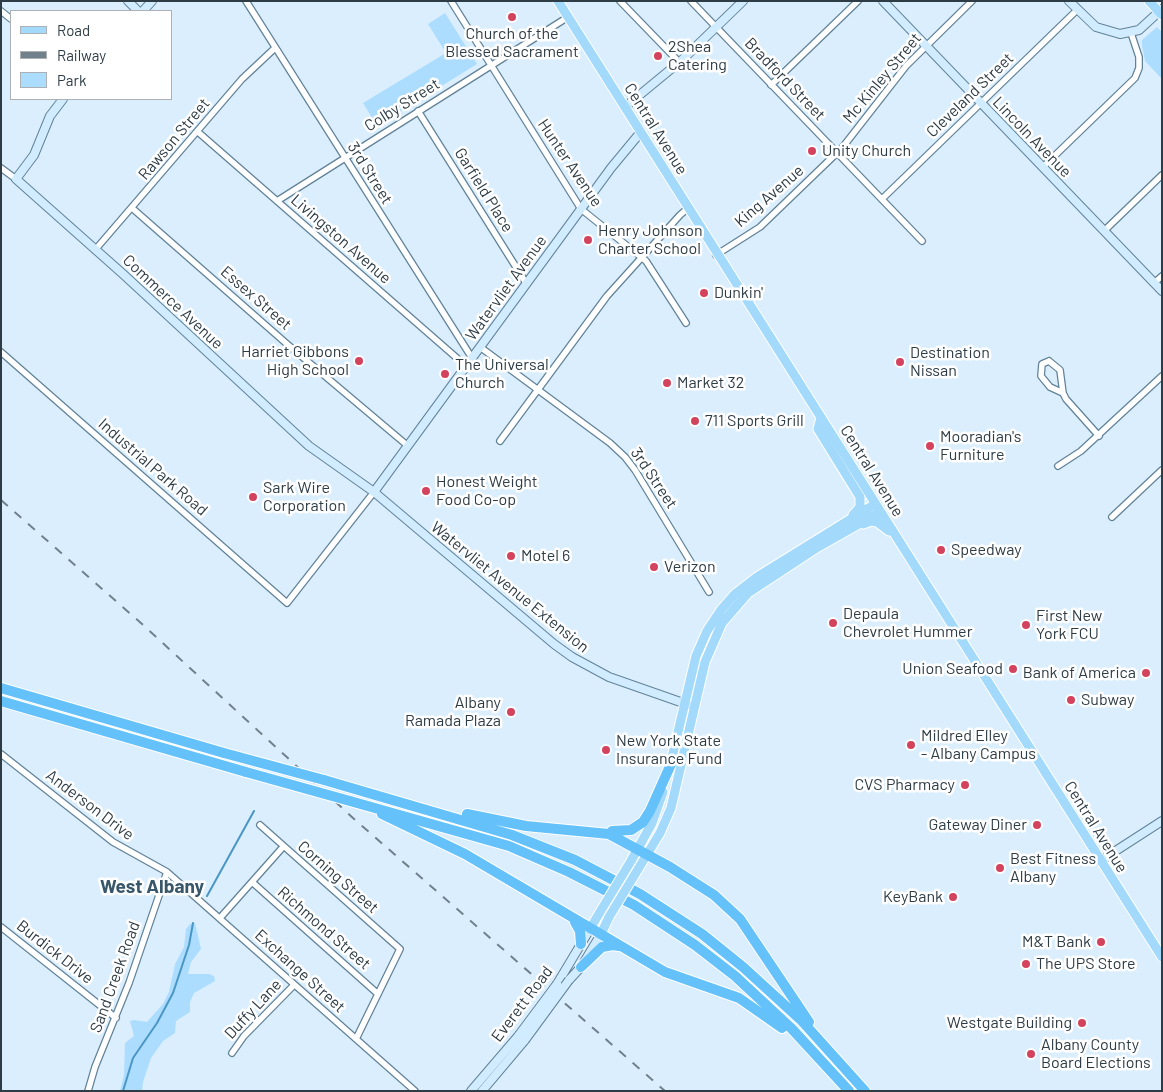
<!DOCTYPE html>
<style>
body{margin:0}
#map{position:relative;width:1163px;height:1092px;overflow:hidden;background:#daeefd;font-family:Barlow,sans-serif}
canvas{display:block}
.frame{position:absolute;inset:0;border:2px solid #2e3c45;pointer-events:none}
.legend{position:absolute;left:10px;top:10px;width:162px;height:90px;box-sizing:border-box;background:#fff;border:1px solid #abb1b5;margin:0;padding:6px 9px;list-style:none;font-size:15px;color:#2e3c45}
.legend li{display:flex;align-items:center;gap:10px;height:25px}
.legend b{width:25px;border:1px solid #abb1b5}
</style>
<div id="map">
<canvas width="1163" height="1092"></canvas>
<div class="frame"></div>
<ul class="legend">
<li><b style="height:6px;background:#a3dafc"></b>Road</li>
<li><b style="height:6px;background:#70818c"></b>Railway</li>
<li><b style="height:14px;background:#adddfe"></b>Park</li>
</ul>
</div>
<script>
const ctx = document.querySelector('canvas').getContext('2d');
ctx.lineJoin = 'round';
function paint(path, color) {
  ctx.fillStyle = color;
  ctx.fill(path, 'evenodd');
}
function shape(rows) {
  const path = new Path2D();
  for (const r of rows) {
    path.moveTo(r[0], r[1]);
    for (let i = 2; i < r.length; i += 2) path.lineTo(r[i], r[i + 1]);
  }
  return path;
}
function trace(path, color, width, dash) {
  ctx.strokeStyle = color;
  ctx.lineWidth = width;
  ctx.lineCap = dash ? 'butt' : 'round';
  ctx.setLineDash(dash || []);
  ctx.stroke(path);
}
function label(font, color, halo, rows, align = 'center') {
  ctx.font = font + ' Barlow,sans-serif';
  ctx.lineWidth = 5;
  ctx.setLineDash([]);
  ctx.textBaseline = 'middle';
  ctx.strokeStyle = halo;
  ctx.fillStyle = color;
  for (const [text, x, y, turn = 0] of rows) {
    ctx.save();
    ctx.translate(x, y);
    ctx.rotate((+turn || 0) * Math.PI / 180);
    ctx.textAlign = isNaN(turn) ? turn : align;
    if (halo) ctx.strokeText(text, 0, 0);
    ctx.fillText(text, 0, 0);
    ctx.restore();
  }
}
paint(shape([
 [445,13,477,64,377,126,363,103,446,53,428,24],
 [1157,27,1162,32,1162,79,1145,61,1142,45,1142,40],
 [195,923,201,949,191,962,188,974,209,974,214,976,215,981,194,993,190,1002,190,1012,176,1021,175,1033,163,1041,151,1058,143,1082,142,1091,120,1091,124,1075,125,1043,134,1036,130,1021,134,1020,147,1022,163,1004,169,992,175,964,184,947,186,929,190,924]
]), '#adddfe');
trace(shape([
 [207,896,254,811],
 [123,1091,133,1058,157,1023,173,993,189,945,193,923]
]), '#4a96c5', 2);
const street = shape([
 [246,1,472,358],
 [451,1,581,209,646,261,686,323],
 [620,1,679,62],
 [691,1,922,241],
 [1,11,11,19],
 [771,85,858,1],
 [418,111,526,283],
 [198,132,466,366],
 [1043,167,1135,78,1139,68,1139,57,1131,33],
 [1,168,16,179],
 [882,199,1077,10],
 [277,201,568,17],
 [132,208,287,344,408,446],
 [1104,231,1162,175],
 [95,250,242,79,275,48],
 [716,255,760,227,842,148,906,66,972,1],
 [1154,283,1162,276],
 [480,347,610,443,625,457,635,470,709,592],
 [1,352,287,603,374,492],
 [1049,361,1060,370,1063,393,1050,387,1041,376,1042,364,1049,361],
 [1063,393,1066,399,1099,436],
 [500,441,607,296,680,215,688,208],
 [1058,466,1081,451,1162,376],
 [1112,517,1162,470],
 [1,754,113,842,167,872,415,1091],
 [260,825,400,949,356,1039],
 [252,882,378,994],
 [220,918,283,847],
 [1,927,116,1018],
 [232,1053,244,1036,294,985],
 [88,1091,95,1067,129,983,167,872]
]);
const secondary = shape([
 [128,1,138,11],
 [883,1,1162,291],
 [1069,1,1096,27,1120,34,1139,30,1162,9],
 [143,11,152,1],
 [63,99,50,116,34,155,16,179,123,274,309,446,374,492,554,644,572,657,609,677,689,705],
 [625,107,682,60,743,1],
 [374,492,611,168,640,133],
 [1100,861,1162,821],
 [569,980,581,967,601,934],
 [557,984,590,929],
 [471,1091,519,1035],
 [482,1091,525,1040]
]);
const primary = shape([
 [558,1,1162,957],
 [1149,1,1162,15],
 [821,418,818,429,860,497,860,507,853,515],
 [863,524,871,521,877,522,889,531],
 [669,770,696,656,707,631,721,610,735,594,757,577,875,504],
 [631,861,652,823,663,792],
 [640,866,660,833,671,808,705,662,722,623,748,593,818,547,880,512],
 [590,929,600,912],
 [601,934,609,917]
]);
const highway = shape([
 [1,688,224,753],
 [1,701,246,772],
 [324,780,512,835,575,860,640,894,702,934,743,967,801,1020,865,1091],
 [350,801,509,846,569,872,634,905,695,945,735,976,792,1029,849,1091],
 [382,814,465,854,665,972,739,998,782,1028],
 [467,814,526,826,609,834,670,867,714,895,740,919,809,1022],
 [612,831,631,830,643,822,650,811,671,764],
 [575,922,580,931,581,944],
 [581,967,602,947,613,945,619,946]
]);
trace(street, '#628298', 8);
trace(secondary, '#628298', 10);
trace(primary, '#fff', 11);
trace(highway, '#fff', 12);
trace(street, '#fff', 5.5);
trace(secondary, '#d1ecfe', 8);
trace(primary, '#a3dafc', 9);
trace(highway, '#65c1fa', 10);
trace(shape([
 [1,500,142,624,353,818,665,1091]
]), '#70818c', 2, [9, 9]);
const secondaryBridge = shape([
 [519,1035,557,984],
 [525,1040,569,980]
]);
const primaryBridge = shape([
 [600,912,631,861],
 [609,917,640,866]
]);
const highwayBridge = shape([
 [224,753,324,780],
 [246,772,350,801]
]);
trace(secondaryBridge, '#628298', 10, []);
trace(primaryBridge, '#fff', 11, []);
trace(highwayBridge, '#fff', 12, []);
trace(secondaryBridge, '#d1ecfe', 8);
trace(primaryBridge, '#a3dafc', 9);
trace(highwayBridge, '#65c1fa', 10);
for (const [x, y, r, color] of [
 [512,17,5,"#d3435d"],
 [658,56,5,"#d3435d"],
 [812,151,5,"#d3435d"],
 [588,240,5,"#d3435d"],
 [704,293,5,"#d3435d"],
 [359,361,5,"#d3435d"],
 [900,362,5,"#d3435d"],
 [445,374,5,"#d3435d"],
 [667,383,5,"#d3435d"],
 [695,421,5,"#d3435d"],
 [930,446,5,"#d3435d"],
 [426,491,5,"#d3435d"],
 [253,497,5,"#d3435d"],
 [941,550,5,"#d3435d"],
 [511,556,5,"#d3435d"],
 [654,567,5,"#d3435d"],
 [833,623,5,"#d3435d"],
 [1026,625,5,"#d3435d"],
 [1013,669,5,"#d3435d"],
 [1146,673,5,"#d3435d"],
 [1071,700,5,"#d3435d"],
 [511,712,5,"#d3435d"],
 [911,745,5,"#d3435d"],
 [606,750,5,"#d3435d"],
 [965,785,5,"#d3435d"],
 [1037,825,5,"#d3435d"],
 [1000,868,5,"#d3435d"],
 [953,897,5,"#d3435d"],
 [1101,942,5,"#d3435d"],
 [1026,964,5,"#d3435d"],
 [1082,1023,5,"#d3435d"],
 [1031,1054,5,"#d3435d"]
]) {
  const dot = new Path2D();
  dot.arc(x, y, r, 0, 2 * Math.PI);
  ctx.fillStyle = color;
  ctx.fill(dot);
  trace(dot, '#fff', 2);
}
label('16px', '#2e3c45', '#fff', [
 ["Church of the",512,34,"center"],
 ["Blessed Sacrament",512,52,"center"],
 ["2Shea",668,47],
 ["Catering",668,65],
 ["Unity Church",822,151],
 ["Henry Johnson",598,231],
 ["Charter School",598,249],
 ["Dunkin'",714,293],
 ["Harriet Gibbons",349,352,"right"],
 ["High School",349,370,"right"],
 ["Destination",910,353],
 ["Nissan",910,371],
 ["The Universal",455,365],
 ["Church",455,383],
 ["Market 32",677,383],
 ["711 Sports Grill",705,421],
 ["Mooradian's",940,437],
 ["Furniture",940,455],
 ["Honest Weight",436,482],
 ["Food Co-op",436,500],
 ["Sark Wire",263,488],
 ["Corporation",263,506],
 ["Speedway",951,550],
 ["Motel 6",521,556],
 ["Verizon",664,567],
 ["Depaula",843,614],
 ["Chevrolet Hummer",843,632],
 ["First New",1036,616],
 ["York FCU",1036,634],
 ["Union Seafood",1003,669,"right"],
 ["Bank of America",1136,673,"right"],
 ["Subway",1081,700],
 ["Albany",501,703,"right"],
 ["Ramada Plaza",501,721,"right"],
 ["Mildred Elley",921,736],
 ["- Albany Campus",921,754],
 ["New York State",616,741],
 ["Insurance Fund",616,759],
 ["CVS Pharmacy",955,785,"right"],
 ["Gateway Diner",1027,825,"right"],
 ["Best Fitness",1010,859],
 ["Albany",1010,877],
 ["KeyBank",943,897,"right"],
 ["M&T Bank",1091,942,"right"],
 ["The UPS Store",1036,964],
 ["Westgate Building",1072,1023,"right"],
 ["Albany County",1041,1045],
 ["Board Elections",1041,1063]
], 'left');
label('16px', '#2e3c45', '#fff', [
 ["Mc Kinley Street",882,78,-50],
 ["Bradford Street",785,79,46],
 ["Cleveland Street",970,95,-44],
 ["Colby Street",402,105,-32],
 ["Central Avenue",656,129,58],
 ["Lincoln Avenue",1032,137,46],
 ["Rawson Street",174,139,-50],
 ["Hunter Avenue",570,163,56],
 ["3rd Street",370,173,58],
 ["Garfield Place",484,190,58],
 ["King Avenue",769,196,-41],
 ["Livingston Avenue",341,239,41],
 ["Watervliet Avenue",506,288,-54],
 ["Essex Street",256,298,41],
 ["Commerce Avenue",173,302,43],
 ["Industrial Park Road",153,467,41],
 ["Central Avenue",872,471,58],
 ["3rd Street",654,478,56],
 ["Watervliet Avenue Extension",510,587,39],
 ["Anderson Drive",90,805,37],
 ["Central Avenue",1096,827,58],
 ["Corning Street",338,877,41],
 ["Richmond Street",324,928,41],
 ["Burdick Drive",55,952,38],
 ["Exchange Street",300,971,42],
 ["Sand Creek Road",115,977,-70],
 ["Everett Road",522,1004,-53],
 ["Duffy Lane",253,1009,-47]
]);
label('bold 19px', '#38576b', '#fff', [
 ["West Albany",152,887]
]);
</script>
